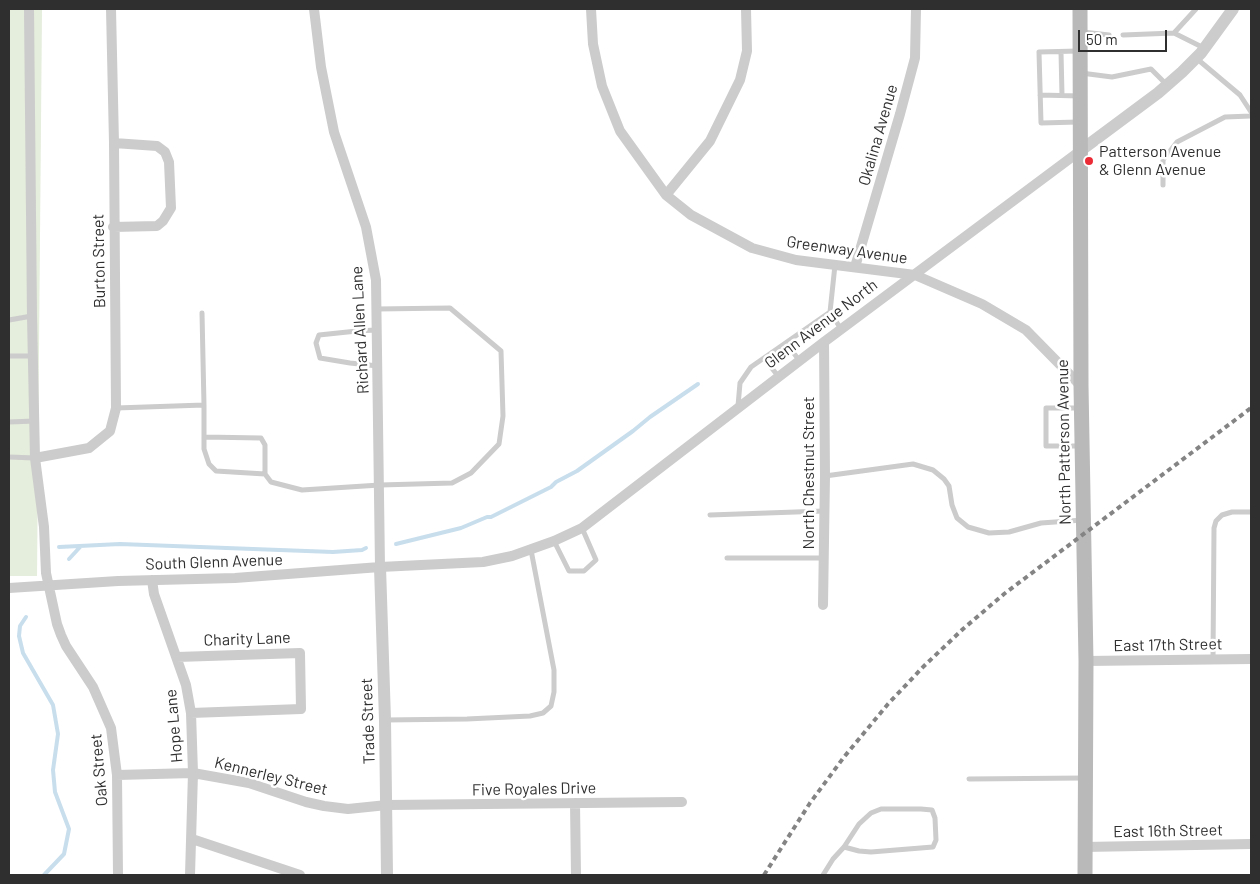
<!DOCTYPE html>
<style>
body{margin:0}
#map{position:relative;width:1260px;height:884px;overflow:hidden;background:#fff;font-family:Barlow,sans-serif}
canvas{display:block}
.frame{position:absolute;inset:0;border:10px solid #2f2f2f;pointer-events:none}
.scale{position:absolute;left:1078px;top:30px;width:89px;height:22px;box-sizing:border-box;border:2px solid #2f2f2f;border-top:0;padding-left:6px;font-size:15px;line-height:18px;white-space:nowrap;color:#2f2f2f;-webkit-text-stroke:4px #fff;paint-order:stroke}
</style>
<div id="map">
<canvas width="1260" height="884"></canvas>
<div class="frame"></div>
<div class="scale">50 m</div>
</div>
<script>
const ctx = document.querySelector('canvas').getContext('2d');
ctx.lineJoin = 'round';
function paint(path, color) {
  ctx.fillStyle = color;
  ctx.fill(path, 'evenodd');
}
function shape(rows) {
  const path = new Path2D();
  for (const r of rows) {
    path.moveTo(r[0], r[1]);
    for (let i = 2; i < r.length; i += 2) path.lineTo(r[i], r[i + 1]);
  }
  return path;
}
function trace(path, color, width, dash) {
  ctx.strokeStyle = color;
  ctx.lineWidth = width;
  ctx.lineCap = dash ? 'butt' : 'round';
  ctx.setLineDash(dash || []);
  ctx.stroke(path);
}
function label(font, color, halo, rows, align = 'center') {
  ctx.font = font + ' Barlow,sans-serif';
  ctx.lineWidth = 5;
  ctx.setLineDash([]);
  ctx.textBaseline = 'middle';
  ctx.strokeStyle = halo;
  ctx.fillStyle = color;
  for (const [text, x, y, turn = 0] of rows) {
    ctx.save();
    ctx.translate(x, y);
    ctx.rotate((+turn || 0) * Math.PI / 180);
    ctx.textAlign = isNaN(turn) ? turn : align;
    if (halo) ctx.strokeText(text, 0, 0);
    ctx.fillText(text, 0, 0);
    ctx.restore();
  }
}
paint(shape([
 [9,9,42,9,37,576,9,576]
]), '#e5eddc');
trace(shape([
 [396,544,461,528,487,517,491,517,551,487,556,482,577,471,633,431,650,417,698,384],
 [59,547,120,544,333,552,362,550,366,548],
 [69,559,81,546],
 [26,617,20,626,19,636,23,653,53,705,58,734,53,770,55,792,69,829,64,854,44,875]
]), '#c8deed', 4);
trace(shape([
 [1196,9,1174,33,1204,48],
 [1083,32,1109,35],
 [1123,35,1174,33],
 [1078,51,1039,52,1041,123,1078,122],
 [1061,52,1062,95],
 [1196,58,1240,95,1251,112],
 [1081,73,1112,77,1151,69,1167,85],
 [1040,95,1080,96],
 [1163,185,1163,160,1177,142,1225,117,1251,116],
 [830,312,841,329],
 [9,320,32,316],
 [376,330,357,331,319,335,316,343,320,358,350,363,378,366],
 [786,343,799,360],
 [9,356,33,356],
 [764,358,778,376],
 [204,405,204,449,209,464,216,471,265,474,271,482,302,490,380,485,452,483,471,473,499,444,503,416,501,351,450,308,377,309],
 [738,406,740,383,751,367,830,312,835,265],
 [116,408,204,405,202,313],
 [1079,408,1046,408,1046,446,1081,446],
 [9,422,35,421],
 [204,437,261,438,265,445,265,474],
 [9,457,35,458],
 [825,476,913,464,933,470,944,479,949,486,952,505,957,518,968,527,989,533,1009,532,1041,523,1083,520],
 [710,515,824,511],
 [554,541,569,571,584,571,596,560,582,528],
 [727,558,823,558],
 [1213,659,1214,528,1216,521,1222,515,1232,512,1251,512],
 [385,720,467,719,530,716,543,713,551,706,554,692,554,670,531,550],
 [969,779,1084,778],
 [823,875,833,859,844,847,859,824,871,813,881,809,921,809,932,810,935,818,936,840,933,847,871,852,859,851,844,847]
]), '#ccc', 5);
trace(shape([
 [29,9,32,316,35,458,44,527,46,573,57,624,61,635,66,646,93,687,111,728,117,775,118,875],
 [314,9,321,67,334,132,366,227,376,280,380,567],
 [591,9,593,44,602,86,620,131,666,195,691,215,752,248,796,260,915,275,982,304,1026,330,1081,386],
 [666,195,710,141,740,80,747,51,746,9],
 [113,227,157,226,163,221,171,208,169,162,165,152,157,146,114,143],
 [855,267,900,114,915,58,916,9],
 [35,458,89,448,110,431,116,408,114,143,111,9],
 [152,580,154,594,186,685,191,713,193,773,190,875],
 [9,588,118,581,235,578,380,567,483,562,512,556,554,541,582,528,824,342,1080,151],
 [823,605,825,476,824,342],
 [177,657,300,653,301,709,191,713],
 [1086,661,1251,659],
 [117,775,193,773,249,783,306,802,324,806,348,809,387,805,682,802],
 [575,803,576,875],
 [192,839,300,875],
 [1084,847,1251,844]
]), '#ccc', 10);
trace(shape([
 [1080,151,1158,93,1182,72,1201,53,1233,9],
 [380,567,385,720,387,875]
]), '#ccc', 12);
trace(shape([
 [1080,9,1081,386,1086,661,1085,875]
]), '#b9b9b9', 15);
trace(shape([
 [764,875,810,803,844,757,888,704,923,667,963,629,1004,594,1251,408]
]), '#848484', 4, [5, 4]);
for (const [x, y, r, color] of [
 [1089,161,5,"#eb2c37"]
]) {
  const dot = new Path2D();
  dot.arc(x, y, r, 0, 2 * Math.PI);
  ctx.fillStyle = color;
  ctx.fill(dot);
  trace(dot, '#fff', 2);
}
label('16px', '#2f2f2f', '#fff', [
 ["Okalina Avenue",878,135,-74],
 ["Greenway Avenue",847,250,8],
 ["Burton Street",99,261,-91],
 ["Glenn Avenue North",821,324,-37],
 ["Richard Allen Lane",360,330,-93],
 ["North Patterson Avenue",1064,442,-91],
 ["North Chestnut Street",809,473,-90],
 ["South Glenn Avenue",214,562,-2],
 ["Charity Lane",247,639,-2],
 ["East 17th Street",1168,645,-1],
 ["Trade Street",368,721,-92],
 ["Hope Lane",174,726,-95],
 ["Oak Street",99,770,-95],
 ["Kennerley Street",271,776,14],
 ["Five Royales Drive",534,789,-1],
 ["East 16th Street",1168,831,-1]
]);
label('16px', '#2f2f2f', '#fff', [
 ["Patterson Avenue",1099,152],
 ["& Glenn Avenue",1099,170]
], 'left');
</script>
